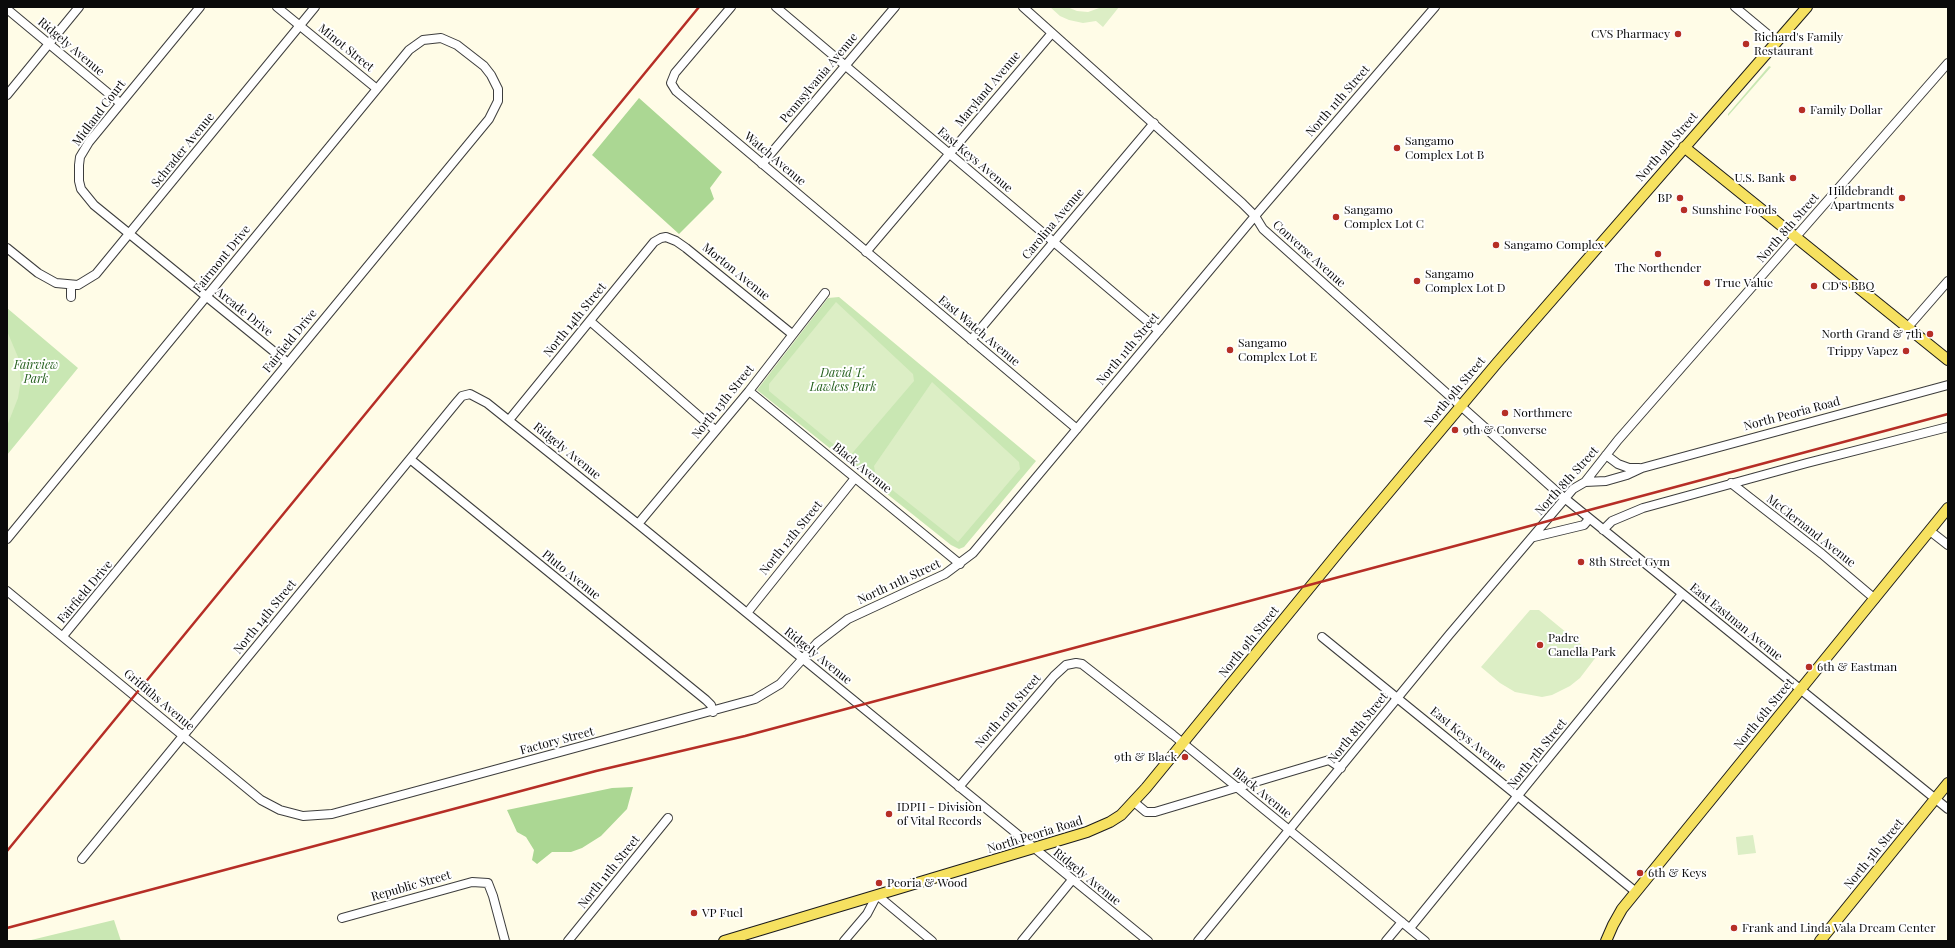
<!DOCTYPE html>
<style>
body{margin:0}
#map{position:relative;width:1955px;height:948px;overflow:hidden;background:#fffce7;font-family:"Playfair Display",serif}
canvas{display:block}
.frame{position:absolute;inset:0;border:8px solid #0a0a0a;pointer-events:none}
</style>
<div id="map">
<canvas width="1955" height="948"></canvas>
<div class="frame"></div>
</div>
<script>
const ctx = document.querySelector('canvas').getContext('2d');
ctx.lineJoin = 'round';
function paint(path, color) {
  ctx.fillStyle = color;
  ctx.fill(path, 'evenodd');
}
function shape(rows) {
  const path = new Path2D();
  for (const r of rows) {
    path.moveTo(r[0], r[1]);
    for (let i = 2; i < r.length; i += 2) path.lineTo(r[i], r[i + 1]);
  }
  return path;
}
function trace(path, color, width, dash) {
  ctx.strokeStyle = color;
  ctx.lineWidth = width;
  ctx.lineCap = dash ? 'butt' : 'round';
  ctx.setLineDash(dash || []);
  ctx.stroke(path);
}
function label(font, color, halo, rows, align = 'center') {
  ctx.font = font + ' "Playfair Display",serif';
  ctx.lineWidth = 4;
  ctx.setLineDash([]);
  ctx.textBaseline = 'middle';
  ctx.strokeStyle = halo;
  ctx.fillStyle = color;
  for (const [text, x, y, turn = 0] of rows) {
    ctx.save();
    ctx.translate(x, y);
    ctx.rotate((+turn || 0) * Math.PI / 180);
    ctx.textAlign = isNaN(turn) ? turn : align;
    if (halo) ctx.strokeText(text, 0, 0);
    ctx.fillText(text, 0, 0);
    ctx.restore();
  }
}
paint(shape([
 [1769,66,1771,67,1728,116,1728,114],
 [839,297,1036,461,964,547,959,549,951,545,757,390,828,298],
 [7,308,78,368,7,455],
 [114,920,121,941,27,941]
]), '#c9e7b3');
paint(shape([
 [639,98,722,172,710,188,714,199,679,234,592,155],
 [633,787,627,809,601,836,582,848,571,852,552,852,537,864,532,860,534,850,526,837,517,832,507,810,612,788]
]), '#abd793');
paint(shape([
 [1050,7,1067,7,1077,11,1088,12,1102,7,1119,7,1103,27,1096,21,1083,23,1069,20,1060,16],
 [836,302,913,374,914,381,849,457,769,391,769,384],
 [7,331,18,357,21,380,18,398,7,426],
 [932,382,1019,462,1020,469,958,542,876,477,874,466],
 [1530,610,1539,610,1596,657,1580,678,1570,686,1552,695,1542,697,1515,692,1500,683,1481,667],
 [1753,835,1756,853,1738,855,1736,837]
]), '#dceec5');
const minor = shape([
 [200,7,89,142,80,157,79,165,79,181,81,189,94,205,288,363],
 [277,7,377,89],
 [731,7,675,73,671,83,676,91,1077,429],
 [776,7,1159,331],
 [1023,7,1242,203,1255,216,1263,229,1557,492,1948,809],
 [1735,7,1777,42],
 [7,9,120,103],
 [7,95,79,7],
 [762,164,895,7],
 [7,248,38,273,56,283,78,285,96,274,315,7],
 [866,252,1052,33],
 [71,285,71,297],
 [590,321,715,430],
 [1907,328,1948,281],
 [971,340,1154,123],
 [749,391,960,564],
 [509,420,654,242,661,238,666,237,676,241,686,248,792,334],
 [1606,455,1618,464,1629,468,1639,468],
 [410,459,706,700,711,705,713,712],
 [1585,482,1606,481,1627,475,1642,468,1948,385],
 [1731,483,1822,554,1875,599],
 [638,524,749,391,825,293],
 [1603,530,1612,521,1643,508,1807,463,1948,427],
 [1930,531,1948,545],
 [1534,537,1584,525,1589,519],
 [7,539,409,50,423,40,441,38,457,45,484,66,491,75,498,89,498,101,489,119,63,636],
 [7,591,261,800,280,810,303,816,332,814,755,699,780,684,817,643,848,619,945,574,973,553,1255,216,1435,7],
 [747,613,855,478],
 [1322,637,1636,892],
 [959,787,1054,676,1066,665,1076,663,1082,664,1173,735,1425,941],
 [1134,802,1146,812,1155,812,1329,760,1341,768],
 [82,859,456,403,462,396,470,394,487,403,638,524,1148,941],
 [342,918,472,882,488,883,493,896,505,941],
 [1410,928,1682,594],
 [568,941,668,818],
 [844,941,867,914,877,895,932,941],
 [1022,941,1072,880],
 [1198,941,1449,635,1573,489,1585,482,1618,440,1948,63],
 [1386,941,1402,922]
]);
const major = shape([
 [1684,147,1948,360],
 [724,941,1087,832,1110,822,1121,815,1146,788,1342,548,1497,363,1807,7],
 [1606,941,1613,925,1622,909,1948,508],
 [1820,941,1948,783]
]);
trace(minor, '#3d3d3d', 10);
trace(major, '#1b1b1b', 12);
trace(minor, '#fff', 8);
trace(major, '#f6e160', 10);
trace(shape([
 [7,851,699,7],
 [7,928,596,771,745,736,1948,414]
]), '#b62e26', 2.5);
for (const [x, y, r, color] of [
 [1678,34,4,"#b62e26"],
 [1746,44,4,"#b62e26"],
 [1802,110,4,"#b62e26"],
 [1397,148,4,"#b62e26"],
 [1793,178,4,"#b62e26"],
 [1680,198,4,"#b62e26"],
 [1902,198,4,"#b62e26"],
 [1684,210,4,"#b62e26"],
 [1336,217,4,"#b62e26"],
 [1496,245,4,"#b62e26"],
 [1658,254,4,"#b62e26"],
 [1417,281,4,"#b62e26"],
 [1707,283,4,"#b62e26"],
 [1814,286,4,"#b62e26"],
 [1930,334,4,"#b62e26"],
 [1230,350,4,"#b62e26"],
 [1906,351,4,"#b62e26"],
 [1505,413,4,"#b62e26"],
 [1455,430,4,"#b62e26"],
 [1581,562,4,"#b62e26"],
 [1540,645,4,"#b62e26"],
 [1809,667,4,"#b62e26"],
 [1185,757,4,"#b62e26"],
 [889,814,4,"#b62e26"],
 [1640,873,4,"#b62e26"],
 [879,883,4,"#b62e26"],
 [694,913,4,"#b62e26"],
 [1734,928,4,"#b62e26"]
]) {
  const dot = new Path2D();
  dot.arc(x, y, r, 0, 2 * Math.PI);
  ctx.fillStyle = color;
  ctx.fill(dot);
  trace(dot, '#fff', 1.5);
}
label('12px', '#0a0a0a', '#fff', [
 ["CVS Pharmacy",1670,34,"right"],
 ["Richard's Family",1754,37],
 ["Restaurant",1754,51],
 ["Family Dollar",1810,110],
 ["Sangamo",1405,141],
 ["Complex Lot B",1405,155],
 ["U.S. Bank",1785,178,"right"],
 ["Hildebrandt",1894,191,"right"],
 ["Apartments",1894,205,"right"],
 ["BP",1672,198,"right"],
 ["Sangamo",1344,210],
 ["Complex Lot C",1344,224],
 ["Sunshine Foods",1692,210],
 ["Sangamo Complex",1504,245],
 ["The Northender",1658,268,"center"],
 ["Sangamo",1425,274],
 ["Complex Lot D",1425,288],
 ["True Value",1715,283],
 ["CD'S BBQ",1822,286],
 ["North Grand & 7th",1922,334,"right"],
 ["Sangamo",1238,343],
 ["Complex Lot E",1238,357],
 ["Trippy Vapez",1898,351,"right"],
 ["Northmere",1513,413],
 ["9th & Converse",1463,430],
 ["8th Street Gym",1589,562],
 ["Padre",1548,638],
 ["Canella Park",1548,652],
 ["6th & Eastman",1817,667],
 ["9th & Black",1177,757,"right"],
 ["IDPH - Division",897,807],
 ["of Vital Records",897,821],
 ["6th & Keys",1648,873],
 ["Peoria & Wood",887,883],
 ["VP Fuel",702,913],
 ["Frank and Linda Vala Dream Center",1742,928]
], 'left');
label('12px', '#0a0a0a', '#fff', [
 ["Ridgely Avenue",71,47,40],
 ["Minot Street",346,48,39],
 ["Pennsylvania Avenue",819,78,-50],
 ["Maryland Avenue",988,89,-50],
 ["North 11th Street",1338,101,-49],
 ["Midland Court",99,113,-53],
 ["North 9th Street",1667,147,-49],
 ["Schrader Avenue",183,150,-51],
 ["Watch Avenue",775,159,40],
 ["East Keys Avenue",975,160,40],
 ["Carolina Avenue",1053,224,-50],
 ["North 8th Street",1788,228,-49],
 ["Converse Avenue",1309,254,42],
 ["Fairmont Drive",222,259,-51],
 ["Morton Avenue",736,272,39],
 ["Arcade Drive",244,312,39],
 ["North 14th Street",575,320,-51],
 ["East Watch Avenue",979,331,40],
 ["Fairfield Drive",290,341,-51],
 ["North 11th Street",1128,349,-50],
 ["North 9th Street",1455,392,-50],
 ["North 13th Street",723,402,-51],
 ["North Peoria Road",1792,414,-15],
 ["Ridgely Avenue",567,451,39],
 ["Black Avenue",862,468,39],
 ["North 8th Street",1567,481,-48],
 ["McClernand Avenue",1811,531,38],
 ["North 12th Street",791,538,-51],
 ["Pluto Avenue",571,575,39],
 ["North 11th Street",899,582,-25],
 ["Fairfield Drive",85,592,-50],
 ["North 14th Street",265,617,-51],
 ["East Eastman Avenue",1736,622,39],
 ["North 9th Street",1249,642,-51],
 ["Ridgely Avenue",818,656,39],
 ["Griffiths Avenue",159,700,40],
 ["North 10th Street",1008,711,-49],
 ["North 6th Street",1764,714,-51],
 ["North 8th Street",1358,728,-51],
 ["East Keys Avenue",1468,739,39],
 ["Factory Street",557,741,-15],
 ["North 7th Street",1537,754,-51],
 ["Black Avenue",1262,793,39],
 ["North Peoria Road",1035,835,-17],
 ["North 5th Street",1874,854,-51],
 ["North 11th Street",609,872,-51],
 ["Ridgely Avenue",1087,877,39],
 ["Republic Street",411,886,-16]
]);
label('italic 12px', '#245f1d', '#fff', [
 ["Fairview",36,365],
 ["Park",36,379],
 ["David T.",843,373],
 ["Lawless Park",843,387]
]);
</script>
